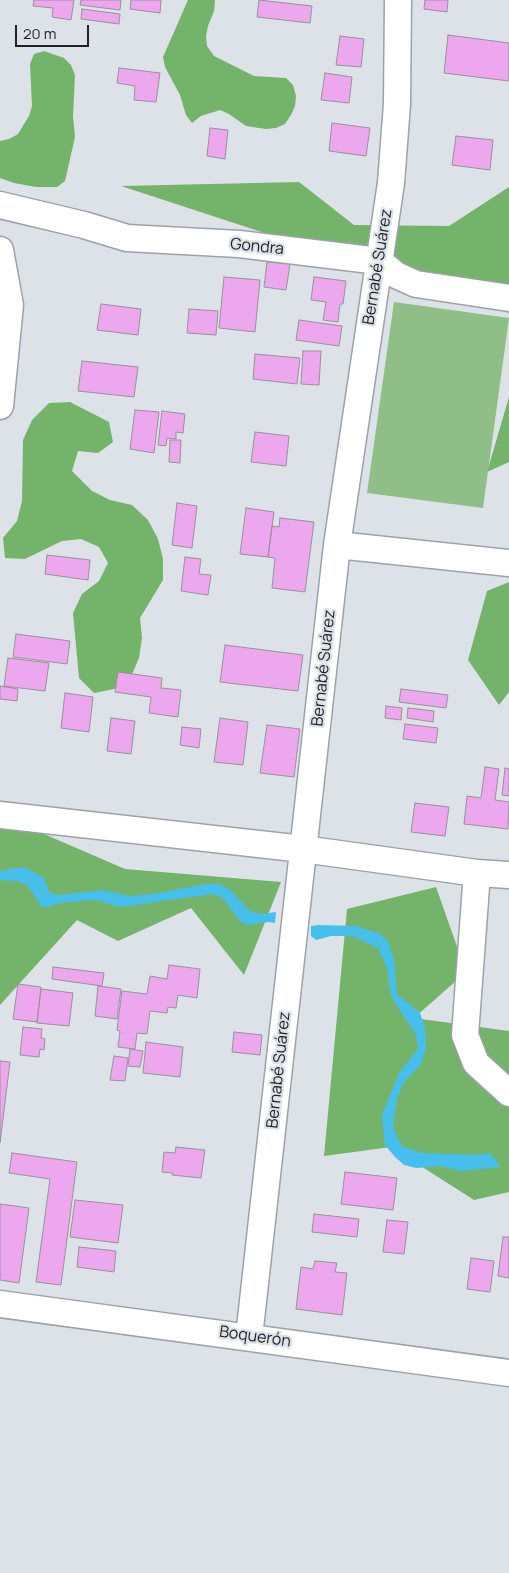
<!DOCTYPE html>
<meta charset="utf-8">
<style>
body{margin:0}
#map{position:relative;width:509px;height:1573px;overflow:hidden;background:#dce2e8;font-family:Manrope,sans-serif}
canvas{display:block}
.scale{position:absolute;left:15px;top:25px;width:74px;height:22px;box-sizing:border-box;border:2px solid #1f2124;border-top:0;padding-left:6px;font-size:15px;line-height:18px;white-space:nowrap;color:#1f2124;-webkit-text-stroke:4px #dce2e8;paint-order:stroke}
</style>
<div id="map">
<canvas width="509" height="1573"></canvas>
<div class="scale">20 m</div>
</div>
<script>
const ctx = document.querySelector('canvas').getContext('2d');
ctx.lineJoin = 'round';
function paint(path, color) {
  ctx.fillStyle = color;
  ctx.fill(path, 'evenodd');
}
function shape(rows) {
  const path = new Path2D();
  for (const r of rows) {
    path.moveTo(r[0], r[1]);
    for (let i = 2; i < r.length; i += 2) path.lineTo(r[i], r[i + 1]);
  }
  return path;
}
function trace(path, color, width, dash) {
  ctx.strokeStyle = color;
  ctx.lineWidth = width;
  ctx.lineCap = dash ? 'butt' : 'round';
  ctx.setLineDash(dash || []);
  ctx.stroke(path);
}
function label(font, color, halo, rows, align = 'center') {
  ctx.font = font + ' Manrope,sans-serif';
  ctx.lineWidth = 4.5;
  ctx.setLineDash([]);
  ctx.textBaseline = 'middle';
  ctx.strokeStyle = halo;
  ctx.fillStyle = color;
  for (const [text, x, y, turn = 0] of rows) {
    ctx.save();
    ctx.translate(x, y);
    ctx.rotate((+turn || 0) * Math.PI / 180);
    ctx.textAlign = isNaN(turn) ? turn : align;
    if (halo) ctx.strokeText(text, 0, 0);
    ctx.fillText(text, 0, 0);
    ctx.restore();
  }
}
paint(shape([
 [394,302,509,318,483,508,367,493]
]), '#8fbf87');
paint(shape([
 [188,0,215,0,214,11,208,26,206,36,207,46,214,56,254,76,286,78,293,85,296,96,295,106,291,115,285,124,276,128,266,129,246,126,229,114,220,110,201,116,192,123,186,115,180,95,165,67,163,57],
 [44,51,64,58,71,65,75,75,73,116,75,137,65,181,57,187,36,187,14,183,0,178,0,141,9,139,18,134,29,116,32,106,30,64,34,54],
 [299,182,354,225,449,226,509,187,509,313,121,186],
 [509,397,509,462,487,472],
 [70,402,109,422,113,442,98,453,78,451,72,471,92,491,110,500,132,505,148,520,158,539,163,559,163,580,140,618,142,638,139,658,130,679,114,689,94,693,79,678,73,613,82,594,99,581,108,563,99,547,81,539,62,541,25,559,5,558,3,538,17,521,22,501,23,440,32,420,49,403],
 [509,582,509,692,499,705,468,660,487,591],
 [0,815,125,869,281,882,244,975,191,908,118,941,77,920,0,1005],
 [436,887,466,972,414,1018,509,1031,509,1192,474,1200,391,1147,324,1156,347,909]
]), '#73b46a');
paint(shape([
 [16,868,26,868,44,878,49,892,58,895,103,890,129,896,153,894,207,884,219,884,229,889,250,911,262,914,276,912,275,923,269,922,247,925,239,920,223,898,213,894,120,907,96,900,59,903,49,907,42,907,27,885,17,881,0,880,0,871],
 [318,925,356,926,380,934,388,941,394,960,397,994,420,1013,425,1028,426,1048,421,1064,403,1083,397,1099,394,1117,393,1128,402,1146,422,1153,478,1155,490,1153,501,1167,460,1171,440,1166,416,1168,404,1165,395,1157,385,1145,382,1115,399,1073,418,1049,416,1035,391,996,387,968,378,948,352,936,331,936,316,940,311,936,311,926]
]), '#46bfed');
const building = shape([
 [34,0,74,0,71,20,52,17,53,8,33,6,34,0],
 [81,0,121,0,120,10,80,5,81,0],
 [131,0,161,0,160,13,130,9,131,0],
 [259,0,312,6,310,23,257,17,259,0],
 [425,0,448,0,447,12,424,9,425,0],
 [82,9,120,14,119,24,81,19,82,9],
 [448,35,509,43,509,81,444,73,448,35],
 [340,36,364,39,361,67,336,65,340,36],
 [119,68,160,73,156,102,134,100,135,86,117,83,119,68],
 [325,73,352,77,349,103,321,100,325,73],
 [332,123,370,128,366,156,329,151,332,123],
 [210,128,228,130,225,159,207,156,210,128],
 [456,136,493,140,490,170,452,165,456,136],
 [267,262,290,264,286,290,264,287,267,262],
 [224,277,260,280,255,332,219,328,224,277],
 [314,277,346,281,343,304,340,304,338,322,323,320,326,302,311,300,314,277],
 [101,304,141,309,138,335,97,330,101,304],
 [189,309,218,311,216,335,187,333,189,309],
 [299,320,342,326,339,346,296,340,299,320],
 [303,351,321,351,319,385,301,384,303,351],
 [255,354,300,358,297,384,253,379,255,354],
 [82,361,138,367,134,397,78,391,82,361],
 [135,410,159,412,154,453,130,449,135,410],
 [162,411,185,414,183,433,176,432,176,439,167,438,166,446,158,445,162,411],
 [255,432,289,436,286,466,251,462,255,432],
 [170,440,181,440,180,463,169,462,170,440],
 [177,503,197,506,192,548,172,545,177,503],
 [246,508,274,512,268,557,240,554,246,508],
 [280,518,314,522,305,592,272,588,275,558,268,557,272,526,279,527,280,518],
 [47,555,90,560,88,580,45,574,47,555],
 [185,557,201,559,199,574,211,575,208,595,181,591,185,557],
 [16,634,70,641,67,664,13,657,16,634],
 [225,645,303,655,298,691,220,682,225,645],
 [8,658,49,663,45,691,4,686,8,658],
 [118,672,162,678,161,688,181,690,178,717,149,713,151,697,115,692,118,672],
 [0,686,18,689,17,701,0,699,0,686],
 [401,689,448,695,446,708,399,702,401,689],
 [65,693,93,697,89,732,61,728,65,693],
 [386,706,402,708,401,720,385,718,386,706],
 [408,708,434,711,433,722,407,718,408,708],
 [111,718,135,721,131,754,107,751,111,718],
 [220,718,248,722,243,765,214,762,220,718],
 [405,724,438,728,436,743,403,739,405,724],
 [267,725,300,729,294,777,260,773,267,725],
 [182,727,201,729,199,748,180,745,182,727],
 [485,767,499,769,495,800,509,802,508,829,464,824,467,796,481,798,485,767],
 [505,768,509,769,509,796,502,795,505,768],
 [415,803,449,807,445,836,411,832,415,803],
 [169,965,200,969,197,998,178,995,176,1008,168,1007,167,1013,150,1011,147,1034,137,1033,135,1049,118,1047,120,1031,117,1030,122,991,147,994,150,976,167,979,169,965],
 [53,967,104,973,102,986,52,979,53,967],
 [18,984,41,987,37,1022,13,1019,18,984],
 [98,986,121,989,117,1019,95,1016,98,986],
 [41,989,73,993,69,1026,37,1023,41,989],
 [23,1027,42,1029,41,1038,45,1039,44,1050,40,1049,39,1057,20,1055,23,1027],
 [234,1032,262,1035,260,1055,232,1052,234,1032],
 [146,1042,183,1047,180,1077,143,1073,146,1042],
 [130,1049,143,1051,140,1067,128,1066,130,1049],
 [114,1056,128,1058,125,1081,110,1080,114,1056],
 [0,1061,10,1062,0,1143,0,1061],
 [176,1147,205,1150,201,1178,172,1175,173,1173,162,1172,164,1152,175,1153,176,1147],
 [12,1153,77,1162,61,1285,36,1282,50,1179,9,1173,12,1153],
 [345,1172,397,1178,393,1210,341,1204,345,1172],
 [75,1200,123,1205,118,1243,70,1237,75,1200],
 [0,1204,29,1208,19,1283,0,1280,0,1204],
 [314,1214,359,1219,357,1237,312,1232,314,1214],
 [387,1220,408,1222,404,1254,383,1252,387,1220],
 [503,1237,509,1237,509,1278,498,1276,503,1237],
 [79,1247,116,1251,114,1272,77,1267,79,1247],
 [471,1258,494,1261,490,1292,467,1289,471,1258],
 [315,1261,337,1263,335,1272,347,1273,342,1315,296,1309,301,1267,313,1269,315,1261]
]);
paint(building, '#eda7ef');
trace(building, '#979197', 1);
const minor = shape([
 [0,205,84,225,127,238,239,244,379,261,396,275,416,284,509,298],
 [0,250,10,305,0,406],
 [337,545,509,563],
 [0,815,303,849,477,873,509,875],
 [477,873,465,1035,476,1063,509,1093],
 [0,1304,509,1373],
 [249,1337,337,545,391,183,397,104,398,0]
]);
trace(minor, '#9da2a8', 29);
trace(minor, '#fff', 26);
label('16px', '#1f2124', '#dce2e8', [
 ["Gondra",257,247,6],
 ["Bernabé Suárez",378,267,-81],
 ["Bernabé Suárez",324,668,-84],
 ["Bernabé Suárez",279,1070,-84],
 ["Boquerón",255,1337,8]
]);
</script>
